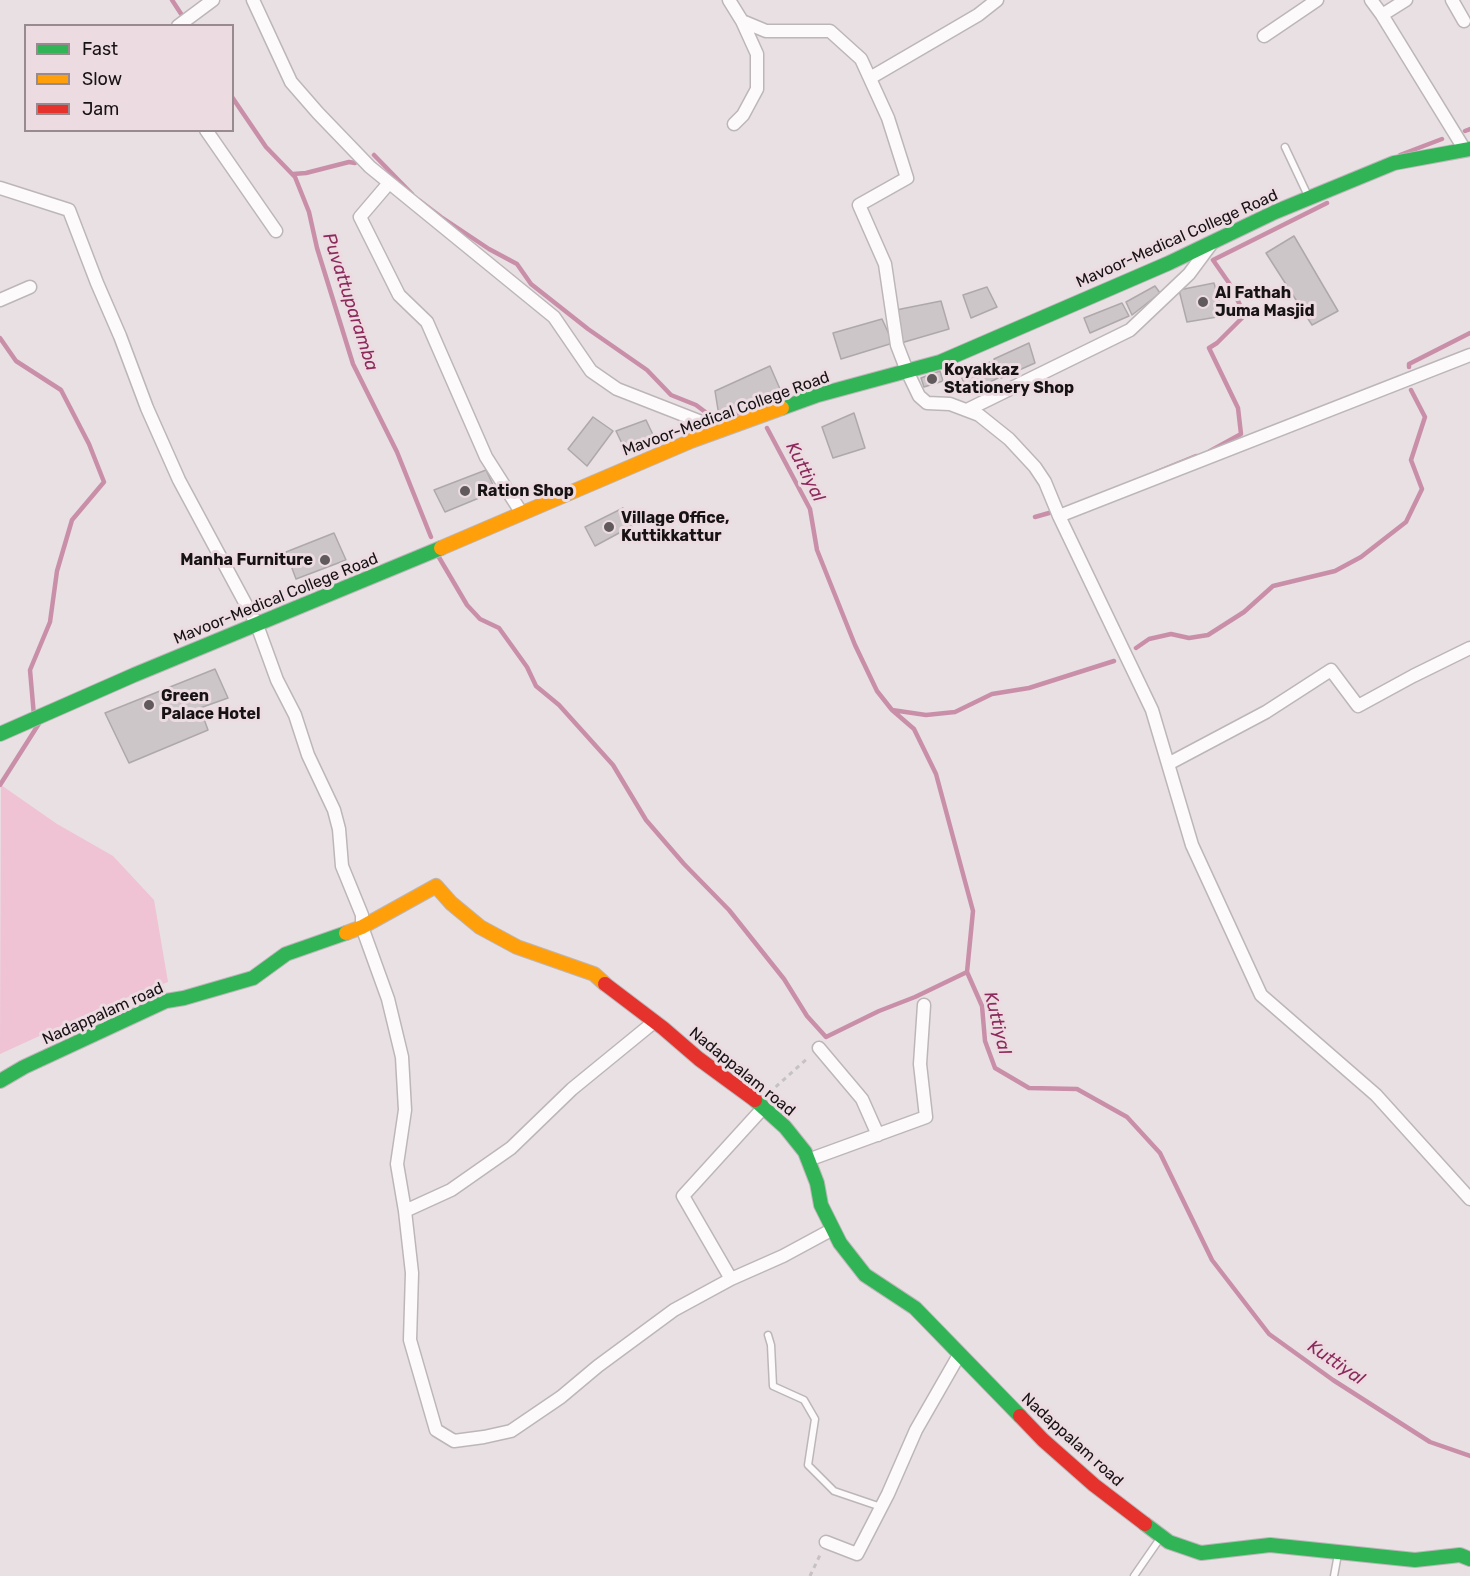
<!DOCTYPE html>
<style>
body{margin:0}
#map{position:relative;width:1470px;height:1576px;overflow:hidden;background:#e8e0e3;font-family:Rubik,sans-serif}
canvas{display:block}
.legend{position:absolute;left:24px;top:24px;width:210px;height:108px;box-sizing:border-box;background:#ecdce2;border:2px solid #978b90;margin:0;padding:8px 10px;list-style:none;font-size:18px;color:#171214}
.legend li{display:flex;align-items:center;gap:12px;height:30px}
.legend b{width:30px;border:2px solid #978b90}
</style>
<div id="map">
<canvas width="1470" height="1576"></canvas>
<ul class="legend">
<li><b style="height:8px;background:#30b455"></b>Fast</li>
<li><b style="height:8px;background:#ff9f0a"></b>Slow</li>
<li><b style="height:8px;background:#e5322d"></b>Jam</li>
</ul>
</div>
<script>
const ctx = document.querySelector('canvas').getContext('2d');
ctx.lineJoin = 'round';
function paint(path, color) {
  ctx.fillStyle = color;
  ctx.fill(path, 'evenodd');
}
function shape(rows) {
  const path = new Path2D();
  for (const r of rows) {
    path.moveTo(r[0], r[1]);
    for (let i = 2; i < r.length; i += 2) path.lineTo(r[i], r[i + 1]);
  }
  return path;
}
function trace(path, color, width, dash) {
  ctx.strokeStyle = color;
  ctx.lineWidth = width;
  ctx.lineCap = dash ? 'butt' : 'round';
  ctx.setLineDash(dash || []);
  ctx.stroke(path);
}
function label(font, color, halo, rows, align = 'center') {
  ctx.font = font + ' Rubik,sans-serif';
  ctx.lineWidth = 6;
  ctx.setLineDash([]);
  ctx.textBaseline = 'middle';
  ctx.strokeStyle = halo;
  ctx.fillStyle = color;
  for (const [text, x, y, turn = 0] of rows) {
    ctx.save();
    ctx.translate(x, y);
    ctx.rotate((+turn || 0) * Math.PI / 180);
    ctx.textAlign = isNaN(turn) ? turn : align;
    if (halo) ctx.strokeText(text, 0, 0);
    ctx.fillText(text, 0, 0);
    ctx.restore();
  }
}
paint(shape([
 [1,785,57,824,113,856,154,900,168,982,105,1006,0,1054]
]), '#efc2d4');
trace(shape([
 [172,0,189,26],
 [232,97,266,147,295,177,309,212,317,248,353,364,397,452,431,537],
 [1465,131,1470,129],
 [374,155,412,194],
 [1400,155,1442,139],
 [293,174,306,173,349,162,355,163],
 [420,201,441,217,489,249,517,264,531,284,588,329,647,370,671,395,696,405,716,420,729,417,753,407],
 [0,338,16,361,61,390,89,444,104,482,72,520,57,571,50,622,30,670,34,716],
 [1409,367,1409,364,1470,333],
 [767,428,810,509,817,550,855,645,877,691,892,710,914,729,936,774,973,911,967,972,982,1006,985,1041,995,1068,1029,1088,1077,1089,1127,1117,1160,1153,1212,1260,1269,1334,1333,1380,1430,1442,1470,1456],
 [1210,451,1241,434,1238,408,1209,348,1217,343,1245,315,1229,283,1213,260,1327,203],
 [1157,472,1196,456],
 [1035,517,1049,513],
 [437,554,467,605,480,619,499,628,527,667,536,686,559,705,613,765,646,820,684,864,729,910,784,979,807,1016,826,1037,879,1011,915,997,967,972],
 [1136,648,1149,639,1171,634,1189,638,1208,635,1244,612,1273,586,1335,571,1361,557,1406,522,1422,489,1411,460,1425,417,1411,390],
 [892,710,926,715,955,712,992,694,1029,688,1114,661],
 [0,785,40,722]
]), '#ca8fa8', 4.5);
const building = shape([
 [1294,236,1338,311,1312,325,1266,253,1294,236],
 [1214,283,1223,316,1187,322,1179,290,1214,283],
 [1155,286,1160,293,1132,315,1126,302,1155,286],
 [987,287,997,307,971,318,963,295,987,287],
 [941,301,949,329,901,343,896,310,941,301],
 [1122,303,1129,316,1090,333,1084,318,1122,303],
 [882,319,893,343,841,359,833,333,882,319],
 [1029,343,1035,363,1001,378,994,359,1029,343],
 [990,362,998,378,968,393,961,376,990,362],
 [770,366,780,389,719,416,715,391,770,366],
 [940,371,943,381,924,387,921,378,940,371],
 [854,413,865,448,833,458,822,427,854,413],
 [593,417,613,431,587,466,568,449,593,417],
 [646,420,655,439,626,452,616,431,646,420],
 [486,470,496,491,445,512,434,490,486,470],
 [623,508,632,526,595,546,585,527,623,508],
 [334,533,346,560,296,579,286,552,334,533],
 [215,669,228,698,200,708,208,730,129,763,105,713,215,669]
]);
paint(building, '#cdc6c8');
trace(building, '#aea8aa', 1.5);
const lane = shape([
 [1285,147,1309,198],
 [768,1335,771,1345,773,1386,804,1400,815,1419,808,1465,834,1491,881,1507],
 [1134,1576,1161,1537],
 [1334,1576,1338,1554]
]);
const street = shape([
 [253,0,291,82,318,113,370,167,554,317,591,371,617,389,722,430],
 [729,0,742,21,766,31,830,31,861,59,888,118,907,178,859,205,885,264,897,345,907,371,919,396,927,403,950,404,979,415,1009,439,1035,467,1045,482,1059,516],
 [1371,0,1382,15,1406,0],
 [1452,0,1464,21],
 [1382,15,1465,150],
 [178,26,213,0],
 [1264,36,1317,0],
 [870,78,978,15,997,0],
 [734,124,743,115,757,89,757,54,742,21],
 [206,130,276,231],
 [389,183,360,217,399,295,427,322,486,457,521,512],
 [0,188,69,210,97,283,120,336,147,408,179,480,257,625,277,680,295,715,308,755,334,810,339,829,342,866,362,915,362,927,388,999,402,1057,405,1110,397,1164,405,1211,451,1190,511,1148,572,1089,654,1022],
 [0,300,30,287],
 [1470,355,1059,516,1152,710,1192,845,1261,995,1376,1095,1470,1199],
 [967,410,1130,330,1189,274,1212,243],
 [1168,764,1266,712,1331,670,1358,706,1413,676,1470,648],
 [819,1048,862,1099,878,1135],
 [808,1160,926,1117,920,1064,924,1005],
 [405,1211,412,1273,410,1340,436,1430,454,1441,484,1437,511,1431,561,1397,598,1366,674,1310,731,1279,783,1256,833,1229],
 [731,1279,683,1196,764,1107],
 [826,1542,857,1554,888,1494,916,1430,959,1355]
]);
const fast = shape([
 [782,408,818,395,940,362,1169,263,1275,212,1394,163,1470,149],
 [0,734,134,675,441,548],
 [0,1081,24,1067,166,1001,184,998,253,978,286,954,346,933],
 [755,1100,785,1127,805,1152,817,1183,821,1205,840,1243,865,1275,915,1308,1020,1416],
 [1145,1524,1169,1542,1201,1553,1270,1545,1415,1560,1460,1555,1470,1559]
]);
const slow = shape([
 [441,548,691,441,782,408],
 [346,933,362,927,436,886,451,903,480,927,517,947,594,974,605,984]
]);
const jam = shape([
 [605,984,663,1028,699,1059,755,1100],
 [1020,1416,1043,1440,1094,1485,1145,1524]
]);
trace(lane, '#bdb6b9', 9);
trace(street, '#bdb6b9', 15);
trace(fast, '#bdb6b9', 16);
trace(slow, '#bdb6b9', 16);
trace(jam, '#bdb6b9', 16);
trace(shape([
 [769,1093,809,1057],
 [810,1576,820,1555]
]), '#c5c2c3', 3, [4.5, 4.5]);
trace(lane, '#fcfafb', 6);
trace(street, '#fcfafb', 12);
trace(fast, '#30b455', 14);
trace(slow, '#ff9f0a', 14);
trace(jam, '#e5322d', 14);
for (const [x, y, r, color] of [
 [1203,302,6,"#605a5c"],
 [932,379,6,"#605a5c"],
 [465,491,6,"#605a5c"],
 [609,527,6,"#605a5c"],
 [325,560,6,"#605a5c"],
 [149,705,6,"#605a5c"]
]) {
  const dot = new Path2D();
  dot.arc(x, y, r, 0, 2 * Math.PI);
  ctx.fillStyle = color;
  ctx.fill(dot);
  trace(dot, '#ecdce2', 2);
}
label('16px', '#171214', '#ecdce2', [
 ["Mavoor-Medical College Road",1177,239,-24],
 ["Mavoor-Medical College Road",726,414,-20],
 ["Mavoor-Medical College Road",276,599,-22],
 ["Nadappalam road",103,1014,-24],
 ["Nadappalam road",742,1072,39],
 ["Nadappalam road",1072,1440,42]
]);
label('bold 16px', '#171214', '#ecdce2', [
 ["Al Fathah",1215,293],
 ["Juma Masjid",1215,311],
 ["Koyakkaz",944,370],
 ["Stationery Shop",944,388],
 ["Ration Shop",477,491],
 ["Village Office,",621,518],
 ["Kuttikkattur",621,536],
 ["Manha Furniture",313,560,"right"],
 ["Green",161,696],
 ["Palace Hotel",161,714]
], 'left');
label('italic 18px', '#8b2a5b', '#ecdce2', [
 ["Puvattuparamba",350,302,72],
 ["Kuttiyal",805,472,63],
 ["Kuttiyal",997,1023,76],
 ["Kuttiyal",1336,1363,34]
]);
</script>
